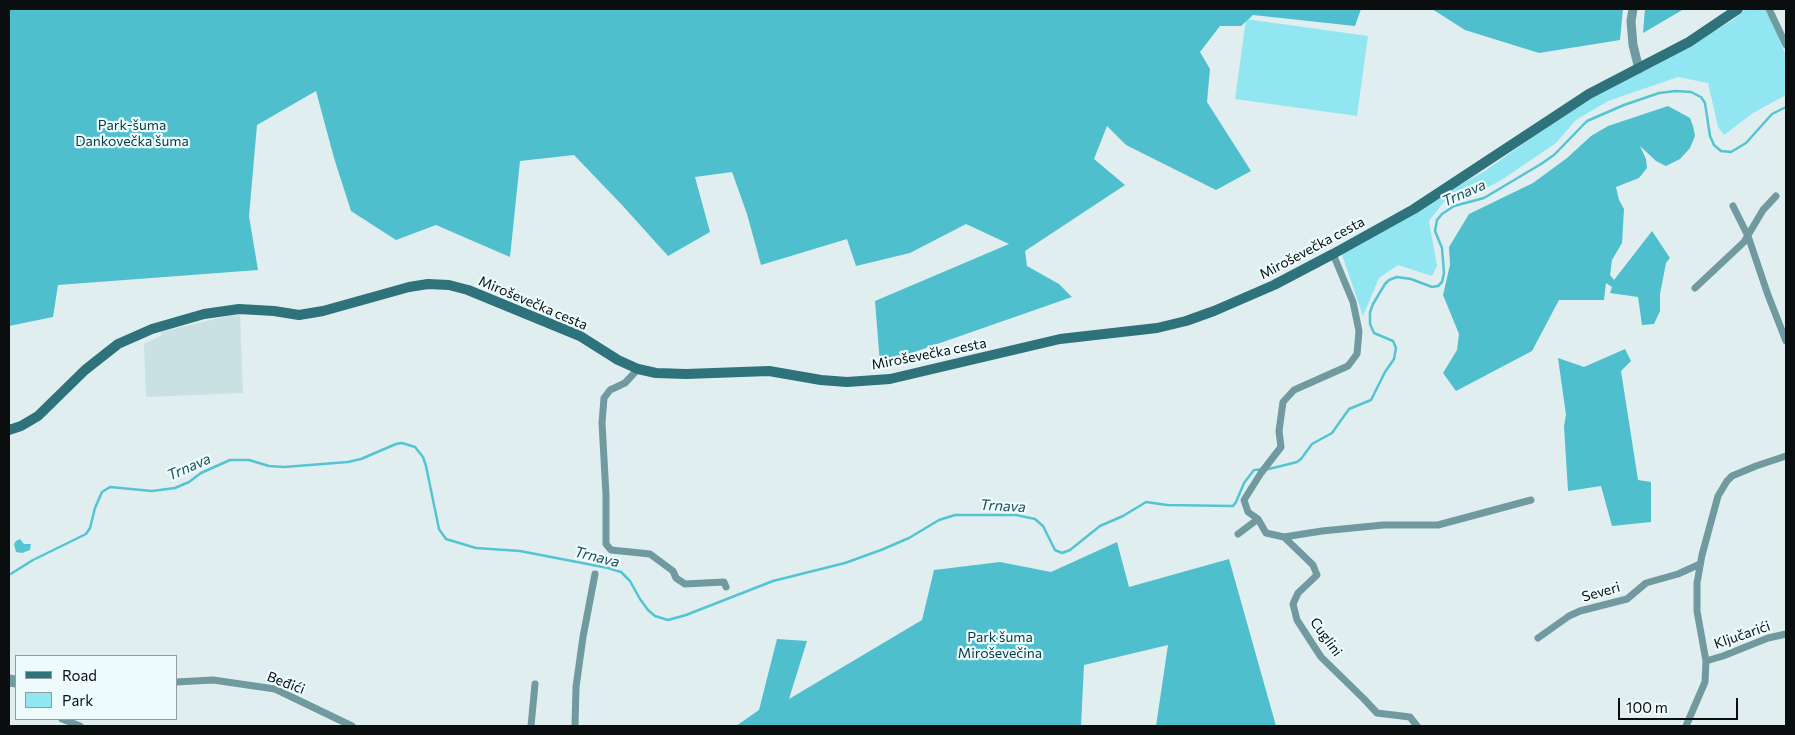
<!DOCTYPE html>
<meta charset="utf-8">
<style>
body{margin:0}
#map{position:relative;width:1795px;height:735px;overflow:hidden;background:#e0eef0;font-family:Commissioner,sans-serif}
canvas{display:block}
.frame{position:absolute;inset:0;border:10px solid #0a0e0f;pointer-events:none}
.legend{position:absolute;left:15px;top:655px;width:162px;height:65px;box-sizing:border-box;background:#edfbfd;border:1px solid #929c9e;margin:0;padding:6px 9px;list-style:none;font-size:15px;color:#0a0e0f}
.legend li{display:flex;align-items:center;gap:10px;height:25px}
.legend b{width:25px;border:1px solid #929c9e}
.scale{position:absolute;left:1618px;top:698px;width:120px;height:22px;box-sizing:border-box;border:2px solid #0a0e0f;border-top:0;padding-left:6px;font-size:15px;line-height:18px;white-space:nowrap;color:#0a0e0f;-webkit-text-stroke:4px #edfbfd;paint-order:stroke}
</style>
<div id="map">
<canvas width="1795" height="735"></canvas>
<div class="frame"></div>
<ul class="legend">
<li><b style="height:6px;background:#2e727b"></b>Road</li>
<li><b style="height:14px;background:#92e6f2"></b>Park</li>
</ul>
<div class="scale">100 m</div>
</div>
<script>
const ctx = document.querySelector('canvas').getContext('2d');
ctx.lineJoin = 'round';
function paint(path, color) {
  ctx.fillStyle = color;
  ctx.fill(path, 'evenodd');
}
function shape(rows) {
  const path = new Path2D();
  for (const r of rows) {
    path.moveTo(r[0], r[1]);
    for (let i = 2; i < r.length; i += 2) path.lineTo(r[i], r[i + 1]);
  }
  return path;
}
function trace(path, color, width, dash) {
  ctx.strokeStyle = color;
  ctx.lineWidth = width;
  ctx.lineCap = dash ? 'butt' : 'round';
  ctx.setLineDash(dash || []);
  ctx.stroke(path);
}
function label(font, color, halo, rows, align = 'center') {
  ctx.font = font + ' Commissioner,sans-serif';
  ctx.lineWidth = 4.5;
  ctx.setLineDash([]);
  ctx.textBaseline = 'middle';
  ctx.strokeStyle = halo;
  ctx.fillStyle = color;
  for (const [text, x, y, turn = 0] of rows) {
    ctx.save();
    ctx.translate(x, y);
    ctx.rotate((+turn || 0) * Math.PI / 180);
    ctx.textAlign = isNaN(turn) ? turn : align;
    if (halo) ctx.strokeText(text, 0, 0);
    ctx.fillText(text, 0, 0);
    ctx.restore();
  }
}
paint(shape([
 [240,315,243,393,146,397,144,344,162,335,161,332,227,316]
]), '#cae1e4');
paint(shape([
 [1746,9,1767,9,1786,56,1786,95,1753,113,1724,135,1718,127,1708,83,1678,77,1608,101,1576,120,1556,143,1500,181,1478,192,1460,196,1443,203,1429,221,1437,266,1432,276,1398,265,1379,278,1363,316,1341,252,1485,171,1586,99,1652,67,1733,20],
 [1246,19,1368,36,1357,116,1235,99]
]), '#92e6f2');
paint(shape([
 [9,9,1361,9,1355,26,1253,15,1241,26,1220,26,1200,52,1210,69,1207,102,1251,171,1216,190,1126,145,1107,126,1094,159,1125,185,1025,251,1027,266,1059,284,1072,297,880,364,875,301,1009,244,966,224,910,253,856,266,847,239,761,265,747,214,732,172,695,177,710,232,668,256,622,205,574,155,520,161,510,257,436,225,396,240,351,211,334,158,316,91,257,125,249,216,258,270,58,285,53,317,9,326],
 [1432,9,1623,9,1620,40,1539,53,1465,30],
 [1645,9,1684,9,1643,33],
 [1668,106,1690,118,1693,126,1695,136,1690,148,1680,159,1666,166,1656,161,1640,146,1646,159,1647,168,1639,178,1616,187,1619,200,1624,209,1622,243,1612,260,1610,275,1614,280,1652,231,1670,258,1666,263,1660,294,1660,311,1654,324,1642,325,1638,297,1610,293,1612,287,1606,283,1604,300,1559,300,1532,351,1456,391,1443,373,1457,350,1459,334,1443,295,1450,265,1449,247,1469,214,1533,183,1567,158,1591,136,1608,126],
 [1625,349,1631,361,1621,371,1638,480,1651,482,1651,522,1612,526,1601,486,1568,491,1564,426,1566,415,1558,358,1584,367],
 [1117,542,1129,587,1229,559,1276,726,1156,726,1168,645,1084,665,1081,726,736,726,759,710,777,639,807,641,789,699,922,620,934,570,1000,562,1051,572]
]), '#4fbfcd');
paint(shape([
 [20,539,24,544,31,544,30,550,22,553,16,552,14,544,16,541]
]), '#55c4d2');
trace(shape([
 [9,575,33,560,86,534,90,528,95,508,102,492,110,487,152,491,175,488,189,482,201,473,230,460,249,460,269,466,284,467,348,462,361,459,396,444,402,443,415,447,423,457,426,466,439,529,446,539,476,548,520,551,608,568,621,572,630,581,640,599,648,610,655,616,668,620,686,615,773,581,845,563,881,550,909,538,939,520,955,515,1016,515,1035,519,1043,526,1055,550,1062,553,1070,550,1100,526,1123,516,1146,502,1167,505,1233,506,1236,502,1244,483,1254,470,1269,469,1297,462,1301,459,1312,444,1332,433,1349,409,1371,400,1385,372,1394,359,1396,348,1393,341,1374,333,1370,324,1370,312,1373,304,1385,284,1389,280,1397,277,1411,279,1432,287,1438,286,1442,282,1444,273,1442,248,1435,231,1437,220,1442,214,1454,206,1484,198,1541,164,1554,155,1587,121,1624,105,1659,93,1676,91,1691,92,1701,97,1705,103,1710,136,1714,145,1721,151,1731,152,1746,143,1772,114,1786,107]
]), '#55c4d2', 2.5);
trace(shape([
 [1769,9,1786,45],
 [1733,206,1748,236,1768,295,1786,341],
 [1333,254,1353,302,1359,331,1357,354,1348,366,1294,390,1283,402,1279,431,1281,447,1261,473,1244,500,1248,512,1258,519,1266,533,1284,537,1322,531,1383,525,1438,525,1531,500],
 [1695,288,1744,242,1763,210,1776,196],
 [638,369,625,383,610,390,604,398,602,423,606,495,606,544,611,550,650,554,673,571,676,578,685,584,724,582,726,587],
 [1238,534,1258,519],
 [1284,537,1313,565,1317,575,1298,593,1293,604,1297,620,1321,657,1364,699,1377,713,1410,717,1417,726],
 [1538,638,1569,616,1580,611,1627,599,1646,583,1678,574,1700,564],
 [1706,661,1723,656,1768,638,1786,634],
 [9,678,16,679],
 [176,682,213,680,275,689,352,726],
 [9,683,16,684],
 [62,719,80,726],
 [531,726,535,684],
 [575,726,576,687,583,637,595,574],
 [1686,726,1705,682,1706,661,1697,611,1697,583,1702,555,1718,496,1727,481,1732,476,1756,466,1786,456]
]), '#709a9f', 7);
trace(shape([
 [1633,9,1631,21,1633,45,1639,69]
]), '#709a9f', 9);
trace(shape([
 [9,430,21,426,38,416,85,370,118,344,152,329,204,314,239,309,274,311,299,315,323,311,409,287,428,284,449,285,468,290,580,336,618,360,638,369,656,373,686,374,769,371,821,380,847,382,890,379,1060,339,1157,328,1186,321,1214,311,1274,285,1333,254,1414,209,1589,94,1689,42,1738,9]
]), '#2e727b', 10);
label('14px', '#043a41', '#edfbfd', [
 ["Park-šuma",132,125],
 ["Dankovečka šuma",132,141],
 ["Park šuma",1000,637],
 ["Miroševečina",1000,653]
]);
label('14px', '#0a0e0f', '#edfbfd', [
 ["Miroševečka cesta",1312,248,-28],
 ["Miroševečka cesta",533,303,23],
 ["Miroševečka cesta",929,354,-11],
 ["Severi",1601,592,-16],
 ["Ključarići",1742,635,-19],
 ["Cuglini",1326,637,54],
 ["Beđići",286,683,21]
]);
label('italic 15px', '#205057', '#edfbfd', [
 ["Trnava",1464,193,-24],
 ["Trnava",189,467,-24],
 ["Trnava",1003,506,3],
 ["Trnava",597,557,14]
]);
</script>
